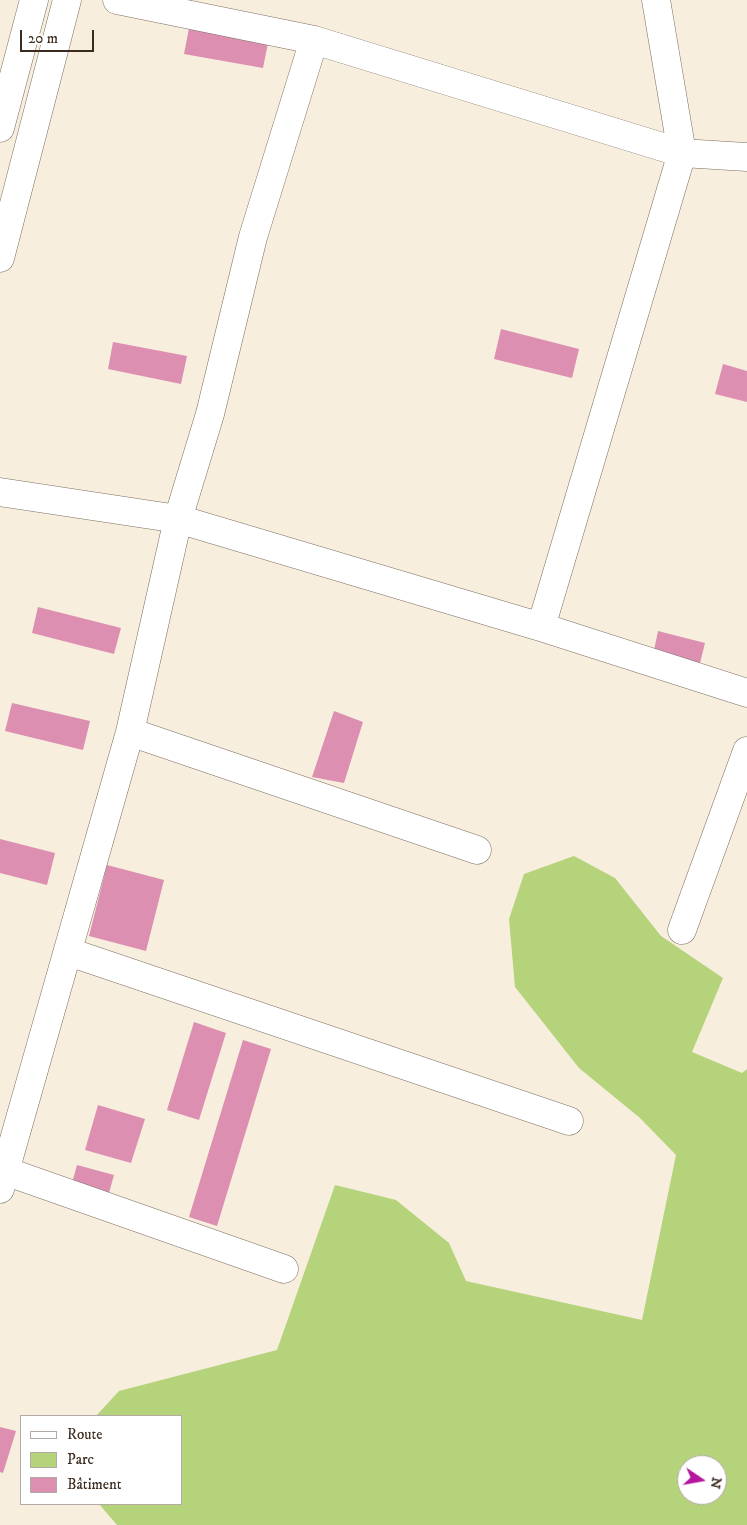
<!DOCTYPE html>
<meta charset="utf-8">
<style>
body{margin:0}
#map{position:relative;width:747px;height:1525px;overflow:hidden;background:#f7eede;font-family:"IM FELL DW Pica",serif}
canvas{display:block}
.legend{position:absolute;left:20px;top:1415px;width:162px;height:90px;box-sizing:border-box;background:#fff;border:1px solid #b1aaa5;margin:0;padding:6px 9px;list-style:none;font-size:15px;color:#3b2a1e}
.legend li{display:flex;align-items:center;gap:10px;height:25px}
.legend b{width:25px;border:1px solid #b1aaa5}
.north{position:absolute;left:677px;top:1455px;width:50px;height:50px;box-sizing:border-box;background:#fff;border:1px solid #b1aaa5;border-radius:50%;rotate:102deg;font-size:14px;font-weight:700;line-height:20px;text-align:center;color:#3b2a1e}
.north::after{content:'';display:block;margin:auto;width:18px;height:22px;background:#b5179e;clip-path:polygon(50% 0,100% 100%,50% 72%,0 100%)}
.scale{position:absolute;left:20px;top:30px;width:74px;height:22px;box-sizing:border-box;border:2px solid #3b2a1e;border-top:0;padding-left:6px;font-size:15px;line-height:18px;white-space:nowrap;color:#3b2a1e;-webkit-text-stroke:4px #fff;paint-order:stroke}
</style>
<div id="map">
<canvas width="747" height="1525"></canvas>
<ul class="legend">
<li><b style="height:6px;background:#fff"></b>Route</li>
<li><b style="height:14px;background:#b5d37a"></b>Parc</li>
<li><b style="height:14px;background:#dc8fb1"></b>Bâtiment</li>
</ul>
<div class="north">N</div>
<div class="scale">20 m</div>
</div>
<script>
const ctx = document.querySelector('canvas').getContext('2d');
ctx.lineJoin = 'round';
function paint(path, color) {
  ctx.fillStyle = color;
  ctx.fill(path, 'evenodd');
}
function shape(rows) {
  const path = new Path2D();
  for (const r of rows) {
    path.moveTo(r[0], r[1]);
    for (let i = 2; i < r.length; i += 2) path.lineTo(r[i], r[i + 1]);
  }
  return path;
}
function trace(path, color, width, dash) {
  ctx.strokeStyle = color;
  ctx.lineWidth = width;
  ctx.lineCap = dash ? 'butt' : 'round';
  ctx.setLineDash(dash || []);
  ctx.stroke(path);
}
paint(shape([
 [574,856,615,878,661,936,723,978,692,1052,742,1073,747,1069,747,1525,117,1525,99,1504,181,1504,181,1416,96,1416,119,1391,277,1350,335,1185,396,1200,449,1243,466,1281,642,1320,676,1155,640,1118,579,1068,515,987,509,919,524,874],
 [687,1465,717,1465,717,1495,687,1495]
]), '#b5d37a');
paint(shape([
 [190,23,269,38,263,68,184,54],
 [501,329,579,349,572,378,494,359],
 [113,342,187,356,181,384,108,369],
 [723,364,747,371,747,402,715,394],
 [38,607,121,628,114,654,32,633],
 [658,631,705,643,699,667,653,655],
 [12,703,90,721,83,750,5,731],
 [334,711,363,722,344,783,312,777],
 [0,839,55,853,47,885,0,873],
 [107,865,164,880,146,951,89,936],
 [194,1022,226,1033,199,1120,167,1110],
 [243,1040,271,1049,217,1226,189,1217],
 [98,1105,145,1119,131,1163,85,1150],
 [77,1165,114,1175,109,1193,72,1183],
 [0,1427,16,1431,3,1473,0,1472]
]), '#dc8fb1');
const minor = shape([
 [117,0,314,40,682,153,747,157],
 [0,258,67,0],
 [0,492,178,519,541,627,747,693],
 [541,627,682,153,656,0],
 [130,732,477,850],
 [682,930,747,751],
 [69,952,569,1121],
 [5,1171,284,1269],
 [0,1189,130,732,178,519,210,414,253,237,314,40]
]);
const highway = shape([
 [0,128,34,0]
]);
trace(minor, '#7d6f61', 29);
trace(highway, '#7d6f61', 29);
trace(minor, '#fff', 28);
trace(highway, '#fff', 28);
</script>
